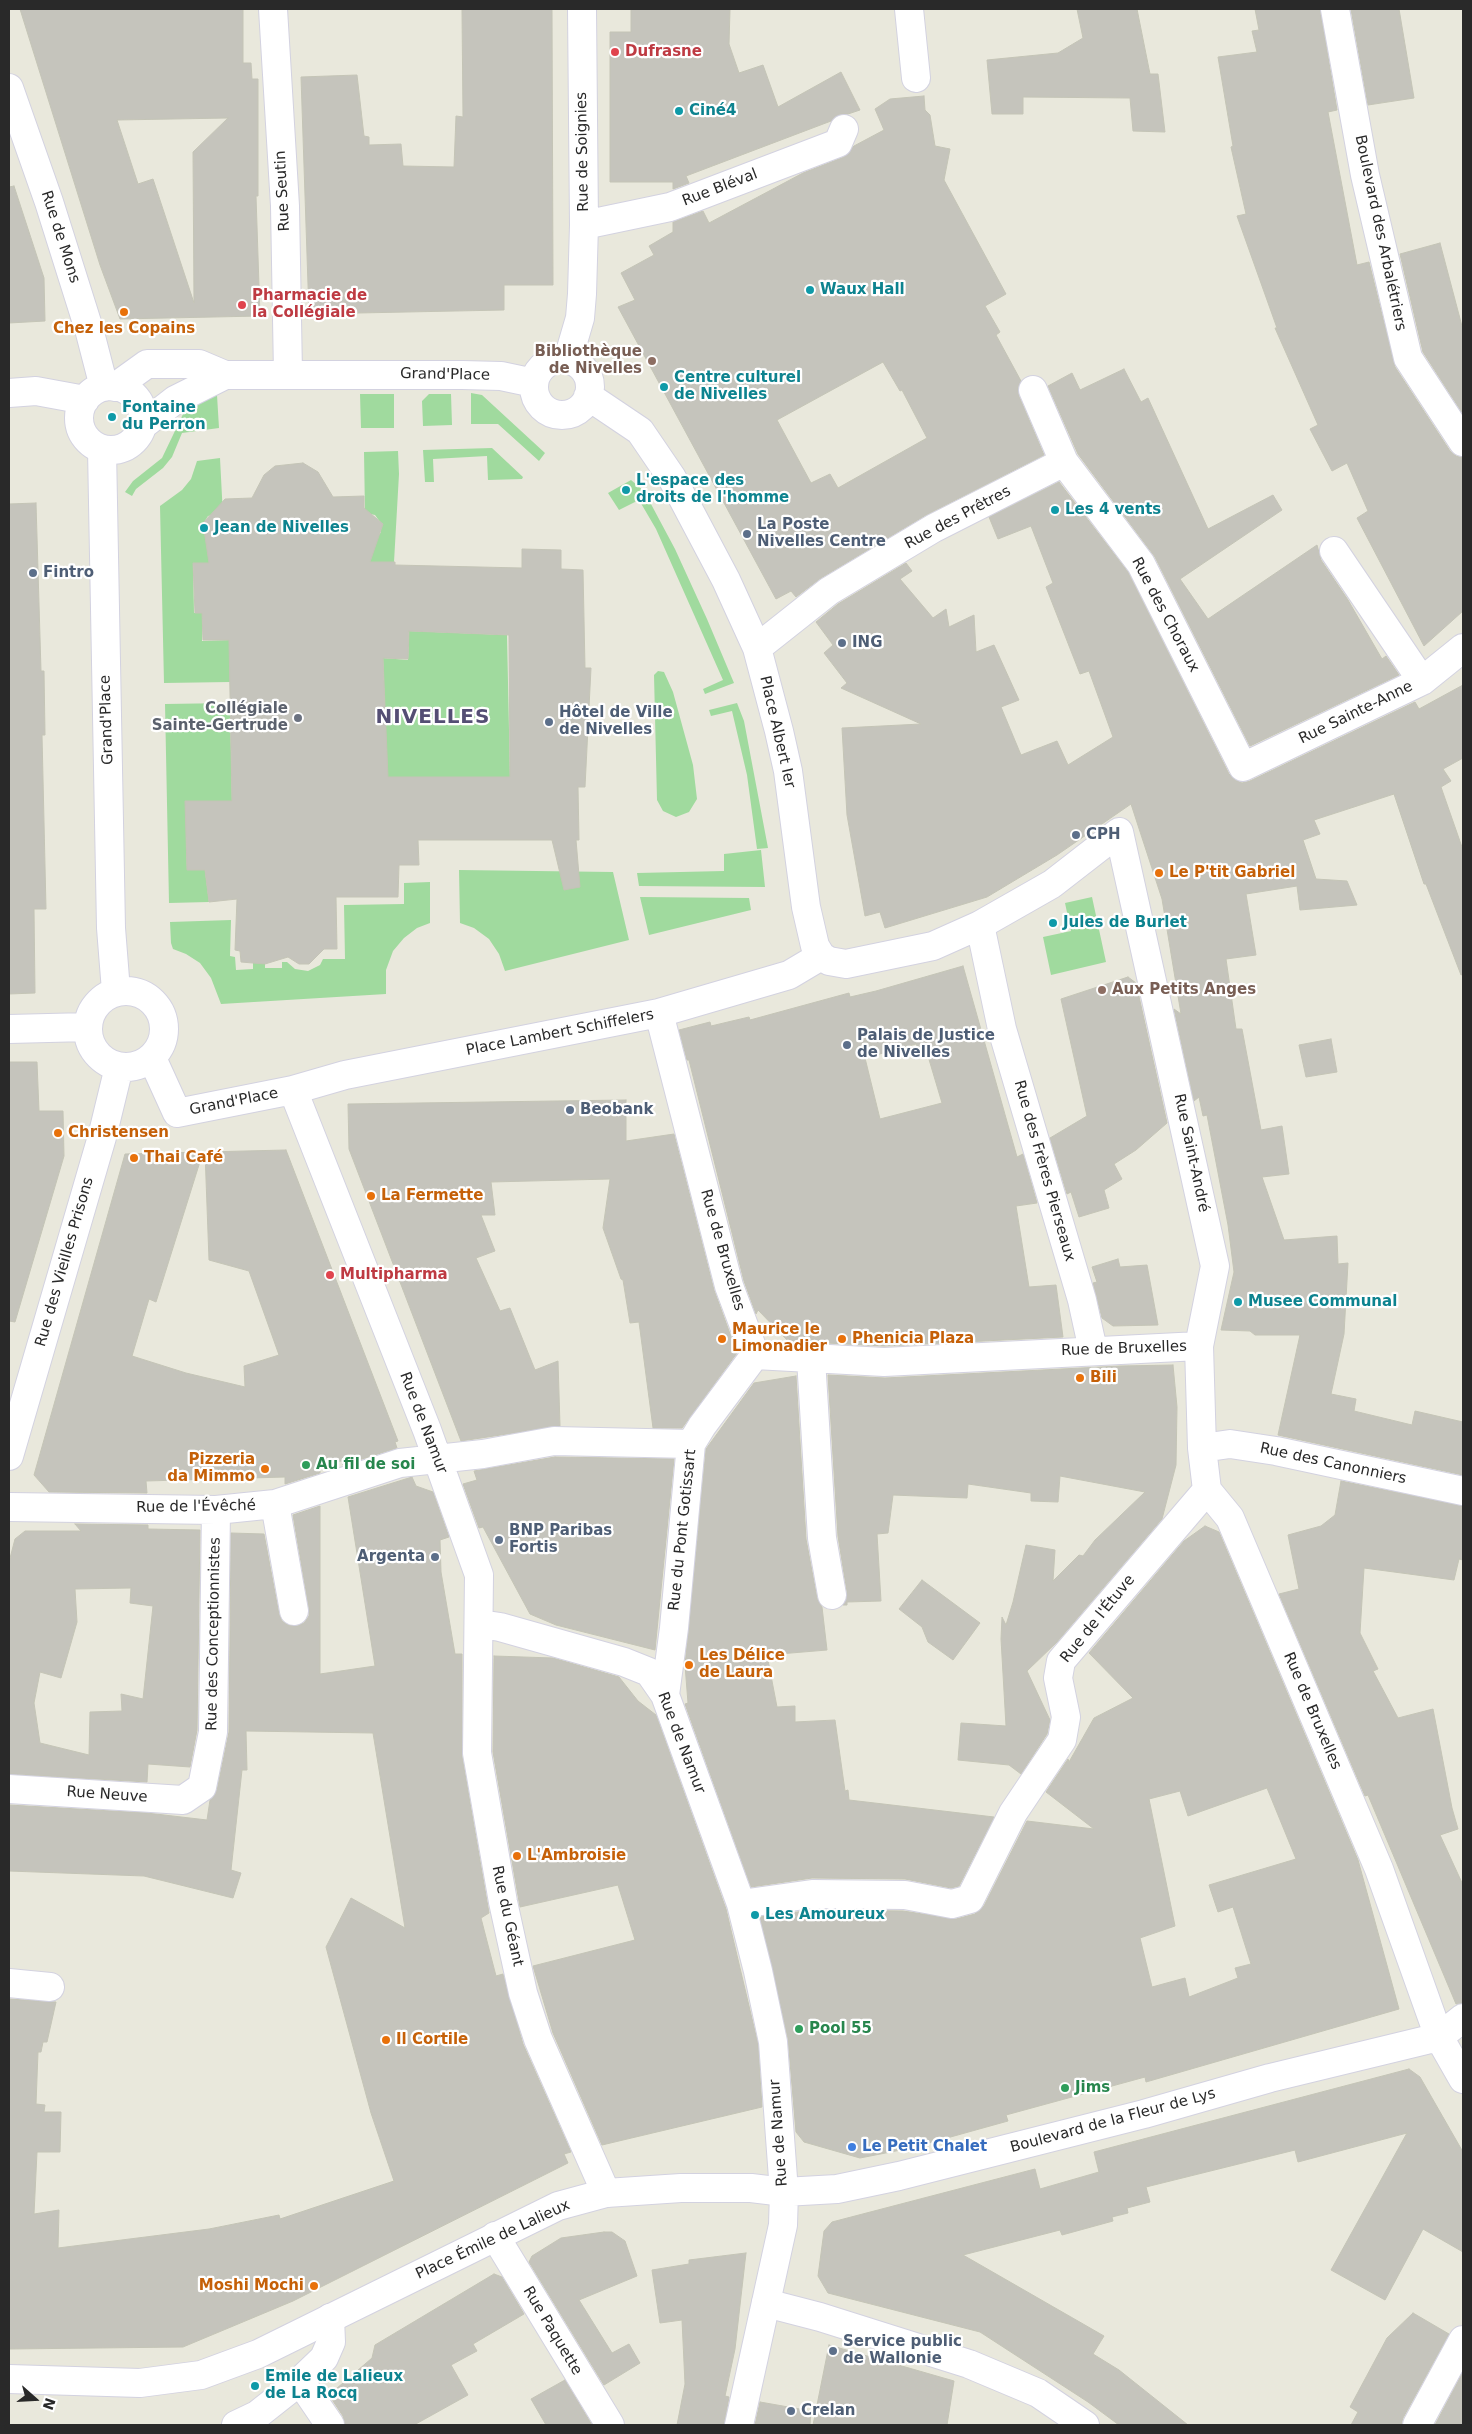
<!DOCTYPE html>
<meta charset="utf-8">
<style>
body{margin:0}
#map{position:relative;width:1472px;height:2434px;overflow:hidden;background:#e9e8dc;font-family:"DejaVu Sans",sans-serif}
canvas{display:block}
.frame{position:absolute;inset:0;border:10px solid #292929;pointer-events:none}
.north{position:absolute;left:10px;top:2374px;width:50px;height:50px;-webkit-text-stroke:4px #fff;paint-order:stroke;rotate:109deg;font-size:14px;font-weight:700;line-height:20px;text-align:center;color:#292929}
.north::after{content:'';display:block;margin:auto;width:18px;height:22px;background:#292929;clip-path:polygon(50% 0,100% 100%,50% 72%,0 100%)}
</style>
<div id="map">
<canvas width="1472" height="2434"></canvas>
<div class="frame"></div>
<div class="north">N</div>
</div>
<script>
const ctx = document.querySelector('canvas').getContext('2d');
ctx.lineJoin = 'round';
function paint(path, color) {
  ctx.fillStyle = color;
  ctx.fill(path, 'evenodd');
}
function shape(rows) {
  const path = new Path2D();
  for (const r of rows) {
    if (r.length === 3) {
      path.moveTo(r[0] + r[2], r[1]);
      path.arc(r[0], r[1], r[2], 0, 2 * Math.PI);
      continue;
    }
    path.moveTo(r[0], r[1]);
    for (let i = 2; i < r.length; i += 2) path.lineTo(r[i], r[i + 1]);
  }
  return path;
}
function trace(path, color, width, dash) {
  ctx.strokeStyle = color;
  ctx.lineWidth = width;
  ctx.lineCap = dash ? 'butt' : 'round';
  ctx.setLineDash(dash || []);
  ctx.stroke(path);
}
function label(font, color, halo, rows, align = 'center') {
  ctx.font = font + ' "DejaVu Sans",sans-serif';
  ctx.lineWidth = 4.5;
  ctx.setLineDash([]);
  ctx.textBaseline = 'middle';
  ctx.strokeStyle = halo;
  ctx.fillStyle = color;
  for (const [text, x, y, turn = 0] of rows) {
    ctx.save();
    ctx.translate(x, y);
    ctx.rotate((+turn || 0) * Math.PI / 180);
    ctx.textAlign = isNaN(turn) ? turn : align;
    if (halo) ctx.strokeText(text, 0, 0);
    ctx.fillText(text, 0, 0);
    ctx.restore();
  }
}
paint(shape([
 [471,393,482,395,545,453,539,461,498,424,471,424],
 [360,394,394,394,394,428,361,428],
 [429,394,451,394,452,425,423,426,422,401],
 [207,395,217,395,219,428,182,433,172,457,163,468,136,489,132,496,125,492,133,481,162,458,185,410],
 [492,448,523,477,522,479,488,480,487,456,433,459,434,482,425,482,423,450],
 [398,451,399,474,394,562,360,562,381,532,380,522,375,515,365,513,364,452],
 [220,458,223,516,217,514,208,516,203,524,204,532,227,563,193,564,194,613,203,613,202,641,230,640,230,682,164,683,160,506,182,490,191,479,197,461],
 [631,480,644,491,675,549,707,619,734,683,705,694,703,689,723,680,656,529,639,500,619,510,608,493],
 [409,631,507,635,510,777,387,777,383,658,408,660],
 [658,671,664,672,673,692,693,765,697,799,689,812,676,817,663,811,657,800,654,675],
 [230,703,232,801,186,801,187,870,205,870,209,902,169,903,165,704],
 [737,703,744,721,768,848,757,849,747,775,732,711,711,716,709,710],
 [761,850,765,887,639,886,637,873,724,871,724,854],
 [459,870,613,872,629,940,505,971,499,954,489,939,474,928,460,923],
 [430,882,430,923,417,928,404,938,393,951,386,970,386,994,221,1004,211,978,200,963,186,954,173,949,171,943,170,922,231,920,230,956,235,957,236,970,253,969,253,958,265,958,265,968,282,968,282,962,287,962,295,969,308,971,320,965,323,959,345,959,344,905,404,904,404,883],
 [640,897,749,898,751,910,649,935],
 [1092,897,1106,962,1051,975,1043,937,1071,931,1065,903]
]), '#a0da9e');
const building = shape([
 [20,9,243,9,243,63,251,63,252,79,258,79,258,196,256,196,260,316,120,319,100,265,20,9],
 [228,118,193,152,194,303,153,179,138,184,117,120,228,118],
 [462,9,552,9,553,285,504,285,504,310,309,314,301,77,357,75,364,136,369,137,369,145,401,144,403,166,454,167,456,116,463,117,462,9],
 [631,9,730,9,729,44,739,73,763,65,778,107,841,72,860,110,848,114,842,114,831,121,686,176,689,183,673,189,673,182,610,182,610,32,631,32,631,9],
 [1077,9,1137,9,1150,74,1158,74,1165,132,1133,131,1130,98,1023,97,1023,114,992,114,987,60,1058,53,1083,38,1077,9],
 [1255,9,1320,9,1337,110,1328,112,1357,265,1369,262,1395,367,1450,451,1456,456,1463,458,1463,611,1424,646,1357,518,1368,511,1347,463,1332,471,1310,429,1318,425,1275,328,1277,328,1237,216,1246,214,1231,147,1233,146,1218,57,1257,52,1252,31,1259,30,1255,9],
 [1351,9,1399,9,1414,98,1368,105,1351,9],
 [924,96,925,110,930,115,935,146,950,149,944,180,1006,294,985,306,1000,332,996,335,1021,381,1018,388,1019,396,1044,455,926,515,821,578,796,597,791,591,776,599,618,307,635,300,621,273,654,255,649,246,673,232,673,222,703,211,709,223,803,173,844,157,854,146,884,130,875,109,890,99,924,96],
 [883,362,900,391,902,390,927,438,838,488,830,474,811,483,777,420,883,362],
 [14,186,44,278,45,321,9,323,9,187,14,186],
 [1440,243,1463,330,1463,414,1423,352,1400,254,1440,243],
 [1124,369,1141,402,1148,398,1208,529,1273,495,1282,510,1180,579,1208,619,1317,545,1321,560,1348,600,1382,659,1386,656,1399,675,1250,746,1155,557,1078,454,1048,386,1072,373,1080,390,1124,369],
 [303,463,318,472,333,497,364,496,364,508,383,524,370,562,395,562,395,565,522,568,522,549,561,550,561,569,583,570,585,668,591,668,585,787,578,787,579,840,576,840,580,887,564,890,552,840,418,840,419,865,399,865,398,897,336,897,337,949,324,949,309,964,299,964,288,957,265,964,241,962,240,951,235,950,237,899,209,902,205,870,187,870,185,801,232,801,229,640,203,640,202,613,195,613,193,563,209,563,203,523,225,499,252,498,264,475,275,466,303,463],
 [409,631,509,635,510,777,388,777,383,658,408,659,409,631],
 [1059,482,1128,572,1229,774,1235,780,1242,783,1250,781,1415,702,1419,709,1463,685,1463,758,1443,769,1451,781,1441,787,1463,850,1463,974,1461,975,1426,884,1424,884,1394,794,1314,820,1320,834,1303,840,1316,879,1347,881,1357,905,1300,910,1297,886,1246,894,1256,955,1226,959,1236,1029,1242,1029,1261,1130,1282,1126,1289,1174,1262,1177,1284,1240,1337,1236,1338,1264,1348,1263,1344,1334,1331,1394,1356,1399,1354,1411,1412,1425,1415,1411,1463,1422,1463,1475,1278,1435,1300,1335,1255,1335,1250,1331,1221,1330,1234,1272,1228,1225,1207,1115,1203,1116,1199,1097,1194,1101,1174,1009,1181,1014,1162,899,1131,804,1057,855,987,897,885,928,880,912,865,916,847,815,842,728,921,724,841,688,847,683,824,653,833,645,816,622,838,604,906,563,912,571,900,579,933,618,946,609,949,627,974,615,976,652,994,645,1019,700,1001,707,1021,755,1057,741,1068,765,1113,737,1089,671,1080,674,1046,587,1053,583,1031,526,998,539,989,517,1059,482],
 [36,503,41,671,44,671,45,735,42,735,46,909,34,909,35,993,9,994,9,504,36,503],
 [963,966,1017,1157,1023,1154,1037,1203,1016,1206,1029,1287,1056,1285,1063,1337,884,1346,788,1341,758,1310,756,1314,744,1281,689,1060,687,1060,679,1030,710,1022,711,1026,749,1017,750,1020,849,993,850,997,876,991,963,966],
 [916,1044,918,1048,925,1046,942,1103,880,1119,865,1058,916,1044],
 [1128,977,1136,983,1167,1123,1136,1150,1114,1164,1122,1179,1104,1190,1109,1208,1079,1217,1071,1192,1067,1194,1050,1138,1087,1116,1061,999,1128,977],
 [1331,1039,1337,1072,1306,1077,1299,1045,1331,1039],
 [9,1062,37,1062,39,1111,63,1111,64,1156,15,1322,9,1321,9,1062],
 [626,1100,626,1141,674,1134,714,1290,737,1353,682,1428,653,1428,639,1322,630,1323,623,1280,621,1279,603,1228,610,1179,491,1182,495,1215,481,1215,495,1251,476,1258,500,1311,510,1308,535,1370,558,1361,560,1426,461,1441,349,1149,348,1104,626,1100],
 [286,1150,398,1441,395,1442,397,1448,343,1465,342,1461,320,1463,320,1473,285,1484,285,1477,146,1481,147,1493,49,1492,34,1475,125,1154,203,1152,156,1302,149,1299,132,1356,186,1373,245,1387,244,1366,279,1355,249,1271,209,1260,205,1152,286,1150],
 [1118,1259,1120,1267,1147,1265,1158,1325,1113,1326,1102,1318,1093,1283,1097,1282,1092,1267,1118,1259],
 [1173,1365,1177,1407,1176,1465,1162,1519,1057,1642,1027,1671,1050,1720,1047,1734,1021,1774,1009,1765,958,1760,961,1723,1006,1726,1001,1639,1002,1617,1006,1625,1013,1602,1026,1545,1055,1550,1053,1581,1079,1555,1083,1556,1095,1540,1145,1492,1060,1476,1058,1502,1031,1501,1031,1493,968,1484,967,1498,893,1495,888,1533,877,1534,881,1601,847,1602,847,1605,843,1605,847,1592,838,1536,828,1375,885,1378,1121,1366,1173,1365],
 [796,1376,806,1539,817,1598,822,1607,827,1650,767,1655,777,1707,795,1706,795,1722,835,1720,845,1791,848,1790,849,1800,994,1817,959,1886,951,1888,905,1879,812,1878,751,1887,685,1704,688,1703,685,1665,706,1449,754,1383,796,1376],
 [555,1457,674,1459,655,1650,556,1625,530,1614,483,1527,479,1528,463,1484,477,1480,474,1471,555,1457],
 [412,1477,416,1486,433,1492,449,1537,440,1540,441,1572,455,1654,462,1654,462,1756,489,1913,481,1918,496,1976,503,1974,523,2044,571,2152,564,2154,568,2163,293,2301,183,2347,9,2349,9,1999,56,2002,47,2042,43,2042,41,2052,38,2052,36,2104,45,2105,44,2112,61,2112,60,2152,37,2152,34,2214,59,2210,58,2248,209,2229,279,2215,280,2219,394,2181,371,2113,326,1947,351,1898,405,1928,373,1733,246,1731,247,1770,242,1770,231,1870,241,1873,233,1898,144,1876,9,1871,9,1805,147,1813,207,1820,210,1800,217,1790,229,1732,231,1533,264,1534,279,1614,282,1621,288,1625,297,1626,304,1623,309,1616,309,1609,293,1515,320,1506,320,1674,375,1666,348,1497,412,1477],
 [1341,1481,1463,1506,1463,1560,1459,1559,1454,1580,1364,1568,1360,1633,1378,1669,1373,1671,1398,1718,1433,1709,1452,1808,1458,1829,1440,1835,1463,1885,1463,2003,1456,2004,1368,1795,1365,1796,1279,1594,1299,1589,1288,1535,1321,1526,1335,1515,1341,1481],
 [75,1524,148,1525,148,1529,200,1530,197,1730,190,1767,148,1764,147,1782,9,1774,9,1562,15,1539,25,1531,81,1531,75,1524],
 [131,1588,130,1603,153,1606,143,1699,121,1694,122,1711,90,1712,89,1755,40,1743,34,1703,40,1672,61,1678,77,1622,75,1589,131,1588],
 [1205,1526,1219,1532,1358,1860,1399,2009,1146,2082,1145,2077,1006,2115,1008,2121,911,2148,860,2158,804,2142,796,2132,788,2039,760,1917,813,1910,903,1911,956,1919,975,1914,984,1906,1027,1821,1094,1829,1046,1792,1068,1759,1069,1762,1094,1718,1133,1698,1089,1653,1184,1541,1205,1526],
 [1267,1788,1296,1859,1209,1885,1218,1912,1233,1907,1251,1964,1235,1968,1238,1978,1189,1997,1185,1978,1152,1987,1140,1938,1175,1926,1149,1799,1180,1791,1188,1816,1267,1788],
 [922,1580,980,1623,953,1660,928,1642,922,1627,899,1609,922,1580],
 [494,1656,553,1658,619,1677,638,1701,656,1715,726,1909,758,2044,762,2107,602,2145,553,2033,533,1966,635,1940,618,1885,520,1907,493,1752,494,1656],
 [1409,2069,1420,2077,1463,2152,1463,2252,1423,2229,1385,2300,1331,2270,1407,2133,1298,2162,1295,2150,1146,2187,1150,2202,1127,2208,1128,2213,1112,2217,1113,2221,1062,2235,1060,2230,963,2255,1104,2336,1093,2354,1119,2370,1188,2425,1119,2425,1088,2402,980,2332,828,2293,818,2276,824,2231,832,2222,1035,2169,1040,2189,1099,2172,1094,2152,1409,2069],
 [604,2232,612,2232,625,2241,637,2276,579,2300,612,2353,629,2344,640,2363,604,2385,529,2262,532,2256,561,2238,604,2232],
 [746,2253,735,2349,725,2396,729,2397,724,2425,677,2425,685,2384,682,2320,660,2323,652,2270,689,2264,689,2260,746,2253],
 [494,2274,502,2277,524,2314,473,2344,477,2351,451,2365,468,2395,414,2425,345,2425,343,2416,329,2395,372,2358,375,2345,494,2274],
 [1413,2313,1449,2334,1403,2418,1401,2425,1351,2425,1358,2412,1350,2407,1387,2338,1413,2313],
 [829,2345,954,2381,947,2425,813,2425,829,2345],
 [1463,2372,1463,2425,1435,2425,1463,2372],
 [565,2380,592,2425,546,2425,531,2399,565,2380],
 [760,2402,811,2411,810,2425,755,2425,760,2402]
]);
paint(building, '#c5c4bc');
trace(building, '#c4c4b6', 1);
const street = shape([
 [273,9,285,206,288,374],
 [909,9,916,78],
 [9,88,49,202,89,329,104,387],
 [584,225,670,207,838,143,844,129],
 [568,359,580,318,582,294,584,225,582,9],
 [562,387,28],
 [111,418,32],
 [115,387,147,364,199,364,225,375,462,375,501,376,534,383],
 [1033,390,1064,462,1141,564,1243,767,1422,681,1463,648],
 [9,393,36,391,85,400],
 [588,396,640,431,672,478,726,580,757,648,779,731,788,771,806,907,815,946,821,956,829,961,846,964,933,946,980,925,1052,884,1119,832,1215,1266,1199,1346,1202,1448,1207,1490,1230,1518,1379,1869,1439,2037],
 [143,425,175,400,225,375],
 [102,449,111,928,116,991],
 [1334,551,1422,681],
 [757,648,829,591,934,528,1064,462],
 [980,925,1002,1029,1082,1300,1093,1350],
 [126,1029,38],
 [659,1013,729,1286,755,1355],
 [9,1029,88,1027],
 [152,1058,177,1113,293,1090,345,1075,659,1013,789,975,821,956],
 [293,1090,427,1430,479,1575,477,1753,503,1902,523,1993,538,2039,606,2193],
 [755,1355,884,1362,1199,1346],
 [811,1359,822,1538,832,1595],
 [1202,1448,1230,1444,1276,1451,1463,1491],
 [9,1456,102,1137,119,1067],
 [275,1504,294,1611],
 [9,1507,216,1510,275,1504,400,1463,483,1454,554,1441,691,1444],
 [480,1624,500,1627,624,1662,649,1672,665,1695,741,1904,758,1971,773,2042,784,2192],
 [665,1695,674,1628,691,1444,702,1426,755,1355],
 [9,1789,183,1800,202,1787,213,1732,216,1510],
 [741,1904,812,1894,905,1895,952,1904,970,1899,1013,1813,1062,1740,1066,1717,1058,1678,1061,1661,1207,1490],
 [9,1983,50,1987],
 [495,2236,610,2425],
 [766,2303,820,2317,969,2364,1038,2393,1085,2425],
 [300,2381,330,2425],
 [236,2425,257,2415,300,2381,324,2358,331,2342,330,2318]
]);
const secondary = shape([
 [1335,9,1365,175,1408,358,1463,442],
 [1439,2037,1463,2079],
 [9,2379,140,2383,201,2375,258,2354,558,2206,606,2193,681,2188,751,2188,784,2192,837,2189,899,2176,1144,2114,1270,2078,1439,2037,1463,2018],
 [739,2425,783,2225,784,2192],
 [1417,2425,1463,2340]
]);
trace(street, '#d3d2e0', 30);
trace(secondary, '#d3d2e0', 30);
trace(street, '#fff', 28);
trace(secondary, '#fff', 28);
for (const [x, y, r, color] of [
 [615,52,5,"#e0444e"],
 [679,111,5,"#0f9aa8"],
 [810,290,5,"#0f9aa8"],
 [242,305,5,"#e0444e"],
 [124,312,5,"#e8710a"],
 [652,361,5,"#8d6e63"],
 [664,387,5,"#0f9aa8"],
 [112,417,5,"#0f9aa8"],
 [626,490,5,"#0f9aa8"],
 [1055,510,5,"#0f9aa8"],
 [204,528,5,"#0f9aa8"],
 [747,534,5,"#5c6f8a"],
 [33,573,5,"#5c6f8a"],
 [842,643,5,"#5c6f8a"],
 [298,718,5,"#6b7280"],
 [549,722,5,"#5c6f8a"],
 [1076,835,5,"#5c6f8a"],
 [1159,873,5,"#e8710a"],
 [1053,923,5,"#0f9aa8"],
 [1102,990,5,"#8d6e63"],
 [847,1045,5,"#5c6f8a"],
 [570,1110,5,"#5c6f8a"],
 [58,1133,5,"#e8710a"],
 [134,1158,5,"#e8710a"],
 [371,1196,5,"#e8710a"],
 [330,1275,5,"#e0444e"],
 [1238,1302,5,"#0f9aa8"],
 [722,1339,5,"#e8710a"],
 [842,1339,5,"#e8710a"],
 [1080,1378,5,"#e8710a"],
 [306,1465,5,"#2e9e5b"],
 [265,1469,5,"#e8710a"],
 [499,1540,5,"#5c6f8a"],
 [435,1557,5,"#5c6f8a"],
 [689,1665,5,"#e8710a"],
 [517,1856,5,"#e8710a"],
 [755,1915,5,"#0f9aa8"],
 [799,2029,5,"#2e9e5b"],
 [386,2040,5,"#e8710a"],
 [1065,2088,5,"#2e9e5b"],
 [852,2147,5,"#3f7fe0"],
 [314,2286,5,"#e8710a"],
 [833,2351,5,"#5c6f8a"],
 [255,2386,5,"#0f9aa8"],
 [791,2411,5,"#5c6f8a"]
]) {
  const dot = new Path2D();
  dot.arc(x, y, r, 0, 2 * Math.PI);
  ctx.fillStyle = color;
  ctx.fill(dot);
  trace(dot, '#fff', 2);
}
label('bold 15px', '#be3a42', '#fff', [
 ["Dufrasne",625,52],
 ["Pharmacie de",252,296],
 ["la Collégiale",252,313],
 ["Multipharma",340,1275]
], 'left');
label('bold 15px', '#0d838f', '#fff', [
 ["Ciné4",689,111],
 ["Waux Hall",820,290],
 ["Centre culturel",674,378],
 ["de Nivelles",674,395],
 ["Fontaine",122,408],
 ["du Perron",122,425],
 ["L'espace des",636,481],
 ["droits de l'homme",636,498],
 ["Les 4 vents",1065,510],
 ["Jean de Nivelles",214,528],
 ["Jules de Burlet",1063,923],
 ["Musee Communal",1248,1302],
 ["Les Amoureux",765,1915],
 ["Emile de Lalieux",265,2377],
 ["de La Rocq",265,2394]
], 'left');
label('15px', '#292929', '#fff', [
 ["Rue de Soignies",583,152,-91],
 ["Rue Bléval",720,188,-21],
 ["Rue Seutin",283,191,-93],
 ["Boulevard des Arbalétriers",1380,233,78],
 ["Rue de Mons",60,237,72],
 ["Grand'Place",445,375,1],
 ["Rue des Prêtres",958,518,-28],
 ["Rue des Choraux",1165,615,62],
 ["Rue Sainte-Anne",1356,713,-26],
 ["Grand'Place",107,720,-92],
 ["Place Albert Ier",777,732,77],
 ["Place Lambert Schiffelers",560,1033,-11],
 ["Grand'Place",234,1102,-11],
 ["Rue Saint-André",1191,1153,78],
 ["Rue des Frères Pierseaux",1044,1171,74],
 ["Rue de Bruxelles",722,1250,74],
 ["Rue des Vieilles Prisons",65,1262,-74],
 ["Rue de Bruxelles",1124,1349,-2],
 ["Rue de Namur",423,1423,69],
 ["Rue des Canonniers",1333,1464,12],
 ["Rue de l'Évêché",196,1507,-1],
 ["Rue du Pont Gotissart",683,1530,-84],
 ["Rue de l'Étuve",1098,1619,-51],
 ["Rue des Conceptionnistes",214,1634,-89],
 ["Rue de Bruxelles",1312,1711,67],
 ["Rue de Namur",681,1743,69],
 ["Rue Neuve",107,1795,4],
 ["Rue du Géant",507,1916,78],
 ["Boulevard de la Fleur de Lys",1113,2121,-15],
 ["Rue de Namur",779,2133,-94],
 ["Place Émile de Lalieux",493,2240,-25],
 ["Rue Paquette",552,2331,59]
]);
label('bold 15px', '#c56008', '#fff', [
 ["Chez les Copains",124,329,"center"],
 ["Le P'tit Gabriel",1169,873],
 ["Christensen",68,1133],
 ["Thai Café",144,1158],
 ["La Fermette",381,1196],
 ["Maurice le",732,1330],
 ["Limonadier",732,1347],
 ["Phenicia Plaza",852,1339],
 ["Bili",1090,1378],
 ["Pizzeria",255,1460,"right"],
 ["da Mimmo",255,1477,"right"],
 ["Les Délice",699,1656],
 ["de Laura",699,1673],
 ["L'Ambroisie",527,1856],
 ["Il Cortile",396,2040],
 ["Moshi Mochi",304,2286,"right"]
], 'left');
label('bold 15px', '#785e54', '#fff', [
 ["Bibliothèque",642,352],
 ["de Nivelles",642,369],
 ["Aux Petits Anges",1112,990,"left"]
], 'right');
label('bold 15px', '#4e5e75', '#fff', [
 ["La Poste",757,525],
 ["Nivelles Centre",757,542],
 ["Fintro",43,573],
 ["ING",852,643],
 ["Hôtel de Ville",559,713],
 ["de Nivelles",559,730],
 ["CPH",1086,835],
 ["Palais de Justice",857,1036],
 ["de Nivelles",857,1053],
 ["Beobank",580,1110],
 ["BNP Paribas",509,1531],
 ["Fortis",509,1548],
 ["Argenta",425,1557,"right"],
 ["Service public",843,2342],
 ["de Wallonie",843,2359],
 ["Crelan",801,2411]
], 'left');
label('bold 15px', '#5b616d', '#fff', [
 ["Collégiale",288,709],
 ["Sainte-Gertrude",288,726]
], 'right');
label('bold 15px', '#27864d', '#fff', [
 ["Au fil de soi",316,1465],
 ["Pool 55",809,2029],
 ["Jims",1075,2088]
], 'left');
label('bold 15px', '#366cbe', '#fff', [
 ["Le Petit Chalet",862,2147]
], 'left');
ctx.letterSpacing = '1px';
label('bold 20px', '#544e74', '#fff', [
 ["NIVELLES",433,718]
]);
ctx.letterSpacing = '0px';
</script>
